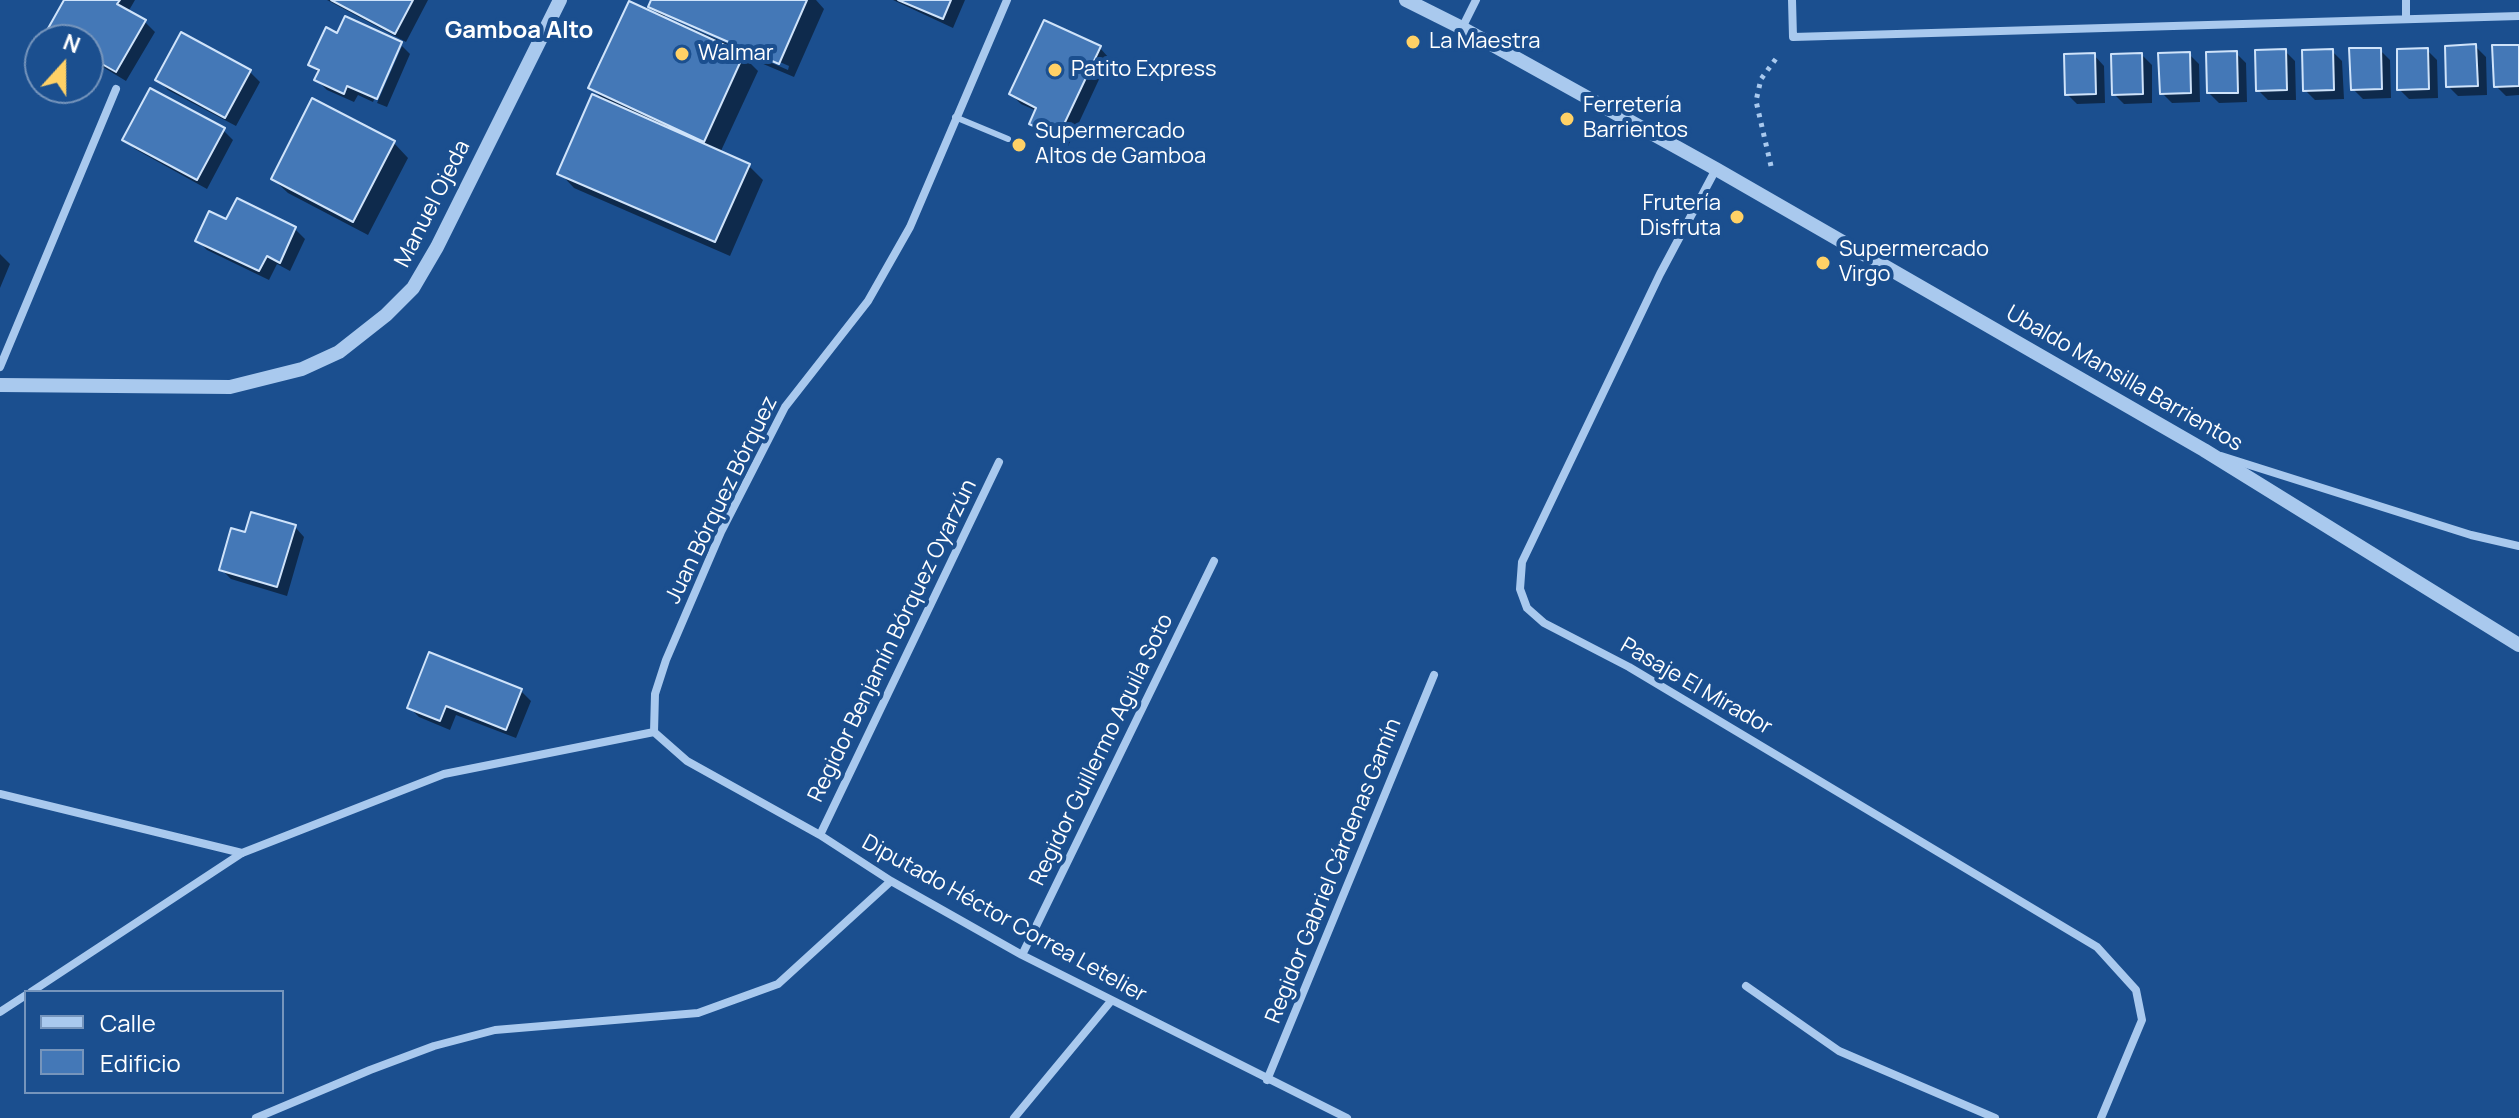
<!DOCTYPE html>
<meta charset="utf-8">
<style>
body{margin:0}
#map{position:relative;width:2519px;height:1118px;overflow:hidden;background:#1b4f8f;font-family:Manrope,sans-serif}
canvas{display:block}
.legend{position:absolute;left:24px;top:990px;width:260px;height:104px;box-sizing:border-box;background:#1b4f8f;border:2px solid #7695bc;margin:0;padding:10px 14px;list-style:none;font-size:24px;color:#fff}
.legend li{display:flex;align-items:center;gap:16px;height:40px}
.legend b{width:40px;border:2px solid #7695bc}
.north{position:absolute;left:24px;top:24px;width:80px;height:80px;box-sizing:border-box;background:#1b4f8f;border:2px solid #7695bc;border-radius:50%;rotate:21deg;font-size:22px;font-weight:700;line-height:32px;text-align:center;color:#fff}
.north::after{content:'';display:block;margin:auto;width:28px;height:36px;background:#ffd166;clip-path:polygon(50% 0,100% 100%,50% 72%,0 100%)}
</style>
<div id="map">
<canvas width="2519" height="1118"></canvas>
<ul class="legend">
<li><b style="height:10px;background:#a9c9ee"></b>Calle</li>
<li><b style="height:22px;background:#4478b7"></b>Edificio</li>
</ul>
<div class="north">N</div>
</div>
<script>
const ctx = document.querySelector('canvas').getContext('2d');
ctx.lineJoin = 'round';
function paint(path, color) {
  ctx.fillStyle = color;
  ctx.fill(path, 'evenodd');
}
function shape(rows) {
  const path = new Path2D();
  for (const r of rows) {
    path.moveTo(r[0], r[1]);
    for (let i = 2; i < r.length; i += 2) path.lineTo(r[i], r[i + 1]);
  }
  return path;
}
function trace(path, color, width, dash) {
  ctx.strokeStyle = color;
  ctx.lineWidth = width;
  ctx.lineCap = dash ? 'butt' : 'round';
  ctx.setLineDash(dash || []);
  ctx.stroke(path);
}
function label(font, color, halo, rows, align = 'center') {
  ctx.font = font + ' Manrope,sans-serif';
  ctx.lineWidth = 8;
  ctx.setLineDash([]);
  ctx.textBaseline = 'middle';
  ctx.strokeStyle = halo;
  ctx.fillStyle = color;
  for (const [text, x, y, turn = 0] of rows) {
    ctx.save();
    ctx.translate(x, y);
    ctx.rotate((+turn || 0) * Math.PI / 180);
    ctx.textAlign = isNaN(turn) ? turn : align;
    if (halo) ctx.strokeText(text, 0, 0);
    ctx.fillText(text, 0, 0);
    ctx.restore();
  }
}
paint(shape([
 [67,0,135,0,128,12,145,22,155,32,126,81,88,58,88,40,57,40,48,31],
 [327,0,428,0,406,42],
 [653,0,816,0,824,9,794,77,742,55,758,71,720,153,748,165,763,180,730,256,574,188,560,173,605,101,591,88,662,18,651,6],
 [665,12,789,66,788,70,665,17],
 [893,0,965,0,953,28],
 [182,35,250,72,260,82,236,126,168,90,158,80],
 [338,35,402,45,398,45,373,102,358,95,354,102,327,90,317,80,320,74,311,65],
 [402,46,410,54,387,107,377,103],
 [2476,47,2486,57,2487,95,2458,96,2448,86],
 [2519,47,2519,95,2506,96,2496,86],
 [1100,48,1109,58,1068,146,1041,133,1031,123,1037,111,1021,104,1011,94],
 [2380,50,2390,60,2391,98,2363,99,2353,89],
 [2427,50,2437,60,2438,98,2409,99,2399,89],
 [2285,51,2295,61,2296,100,2268,100,2258,90],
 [2332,51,2342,61,2344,99,2315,100,2305,90],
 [2236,53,2246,63,2247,102,2219,103,2209,93],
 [2189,54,2199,64,2200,102,2172,103,2162,93],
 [2094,55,2104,66,2105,103,2077,104,2067,94],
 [2142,55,2152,65,2152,103,2124,104,2114,94],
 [223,130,233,140,207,189,135,149,125,139],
 [394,143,408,158,368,235,288,193,273,179],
 [238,201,295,229,305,239,290,271,277,264,269,280,207,250,197,240,227,222],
 [0,254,10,264,0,288],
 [295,527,304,537,287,596,231,579,221,569,247,535],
 [521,691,531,701,516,738,456,715,450,730,419,717,409,707]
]), '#0007');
const building = shape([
 [64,0,120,0,117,4,146,20,116,72,88,56,88,40,60,40,46,32,64,0],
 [331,0,413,0,395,34,331,0],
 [651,0,807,0,779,64,648,7,651,0],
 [898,0,951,0,943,19,898,0],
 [629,1,744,54,704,142,588,88,629,1],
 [345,16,402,42,377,99,347,86,344,94,314,80,319,70,308,65,326,27,337,33,345,16],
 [1044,20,1101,46,1058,137,1029,124,1036,108,1009,94,1044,20],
 [181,32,251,70,225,118,155,80,181,32],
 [2476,44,2478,86,2446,87,2445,46,2476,44],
 [2492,45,2519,45,2519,86,2494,87,2492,45],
 [2349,48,2381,48,2382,89,2351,90,2349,48],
 [2428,48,2429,89,2397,90,2397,49,2428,48],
 [2286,49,2287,90,2256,91,2255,50,2286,49],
 [2333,49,2334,90,2303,91,2302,50,2333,49],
 [2237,51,2238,93,2207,93,2206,52,2237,51],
 [2190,52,2191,93,2160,94,2158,53,2190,52],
 [2095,53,2096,94,2065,95,2064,54,2095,53],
 [2142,53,2143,94,2112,95,2111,54,2142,53],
 [150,88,225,128,197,180,122,140,150,88],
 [592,94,750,164,715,242,557,174,592,94],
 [312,98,395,141,353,222,271,179,312,98],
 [237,198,296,227,280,263,267,256,259,271,195,241,209,211,226,219,237,198],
 [251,512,296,525,277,587,219,570,231,528,245,532,251,512],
 [429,652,522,689,506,730,446,706,440,721,407,708,429,652]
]);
paint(building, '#4478b7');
trace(building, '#cfe3fa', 2);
trace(shape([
 [1771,166,1756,101,1761,79,1778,56]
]), '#a9c9ee', 5, [4, 6]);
trace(shape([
 [955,117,1008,139]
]), '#a9c9ee', 6);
trace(shape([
 [1792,0,1793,37,2519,16],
 [2406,0,2406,18],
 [1462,28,1476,0],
 [1716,169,1660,274,1522,562,1520,589,1527,608,1544,623,1629,667,2097,947,2136,990,2142,1020,2101,1118],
 [0,367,116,89],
 [2221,456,2471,535,2519,546],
 [654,732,655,694,666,660,721,532,785,407,868,301,910,227,1007,0],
 [654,732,687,761,820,835,891,881,1022,955,1347,1118],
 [0,794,242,853],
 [820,835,999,462],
 [1022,955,1214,561],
 [1746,986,1839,1051,1995,1118],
 [31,992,242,853,444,774,654,732],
 [0,1012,26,995],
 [1267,1080,1434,675],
 [256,1118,370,1070,434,1046,495,1030,698,1013,778,984,891,881],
 [1014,1118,1111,1001]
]), '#a9c9ee', 8);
trace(shape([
 [1406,0,1462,28,1716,169,2204,450,2519,645],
 [0,385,230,387,302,369,339,352,386,315,413,288,437,247,560,0]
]), '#a9c9ee', 14);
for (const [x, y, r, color] of [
 [1413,42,8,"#ffd166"],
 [682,54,8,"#ffd166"],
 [1055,70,8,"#ffd166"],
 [1567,119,8,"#ffd166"],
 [1019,145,8,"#ffd166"],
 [1737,217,8,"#ffd166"],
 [1823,263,8,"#ffd166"]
]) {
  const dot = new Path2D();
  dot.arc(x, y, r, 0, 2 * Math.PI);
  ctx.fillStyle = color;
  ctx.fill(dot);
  trace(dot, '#1b4f8f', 3);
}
label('22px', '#fff', '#1b4f8f', [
 ["La Maestra",1429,42],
 ["Walmar",698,54],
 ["Patito Express",1071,70],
 ["Ferretería",1583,106],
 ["Barrientos",1583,131],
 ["Supermercado",1035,132],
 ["Altos de Gamboa",1035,157],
 ["Frutería",1721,204,"right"],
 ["Disfruta",1721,229,"right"],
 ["Supermercado",1839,250],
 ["Virgo",1839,275]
], 'left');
label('22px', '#fff', '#1b4f8f', [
 ["Manuel Ojeda",433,204,-63],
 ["Ubaldo Mansilla Barrientos",2124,379,30],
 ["Juan Bórquez Bórquez",722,500,-64],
 ["Regidor Benjamín Bórquez Oyarzún",893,641,-64],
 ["Pasaje El Mirador",1696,687,30],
 ["Regidor Guillermo Aguila Soto",1102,750,-64],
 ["Regidor Gabriel Cárdenas Gamín",1334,871,-68],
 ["Diputado Héctor Correa Letelier",1004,919,29]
]);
label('bold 24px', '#fff', '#1b4f8f', [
 ["Gamboa Alto",519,31]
]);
</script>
